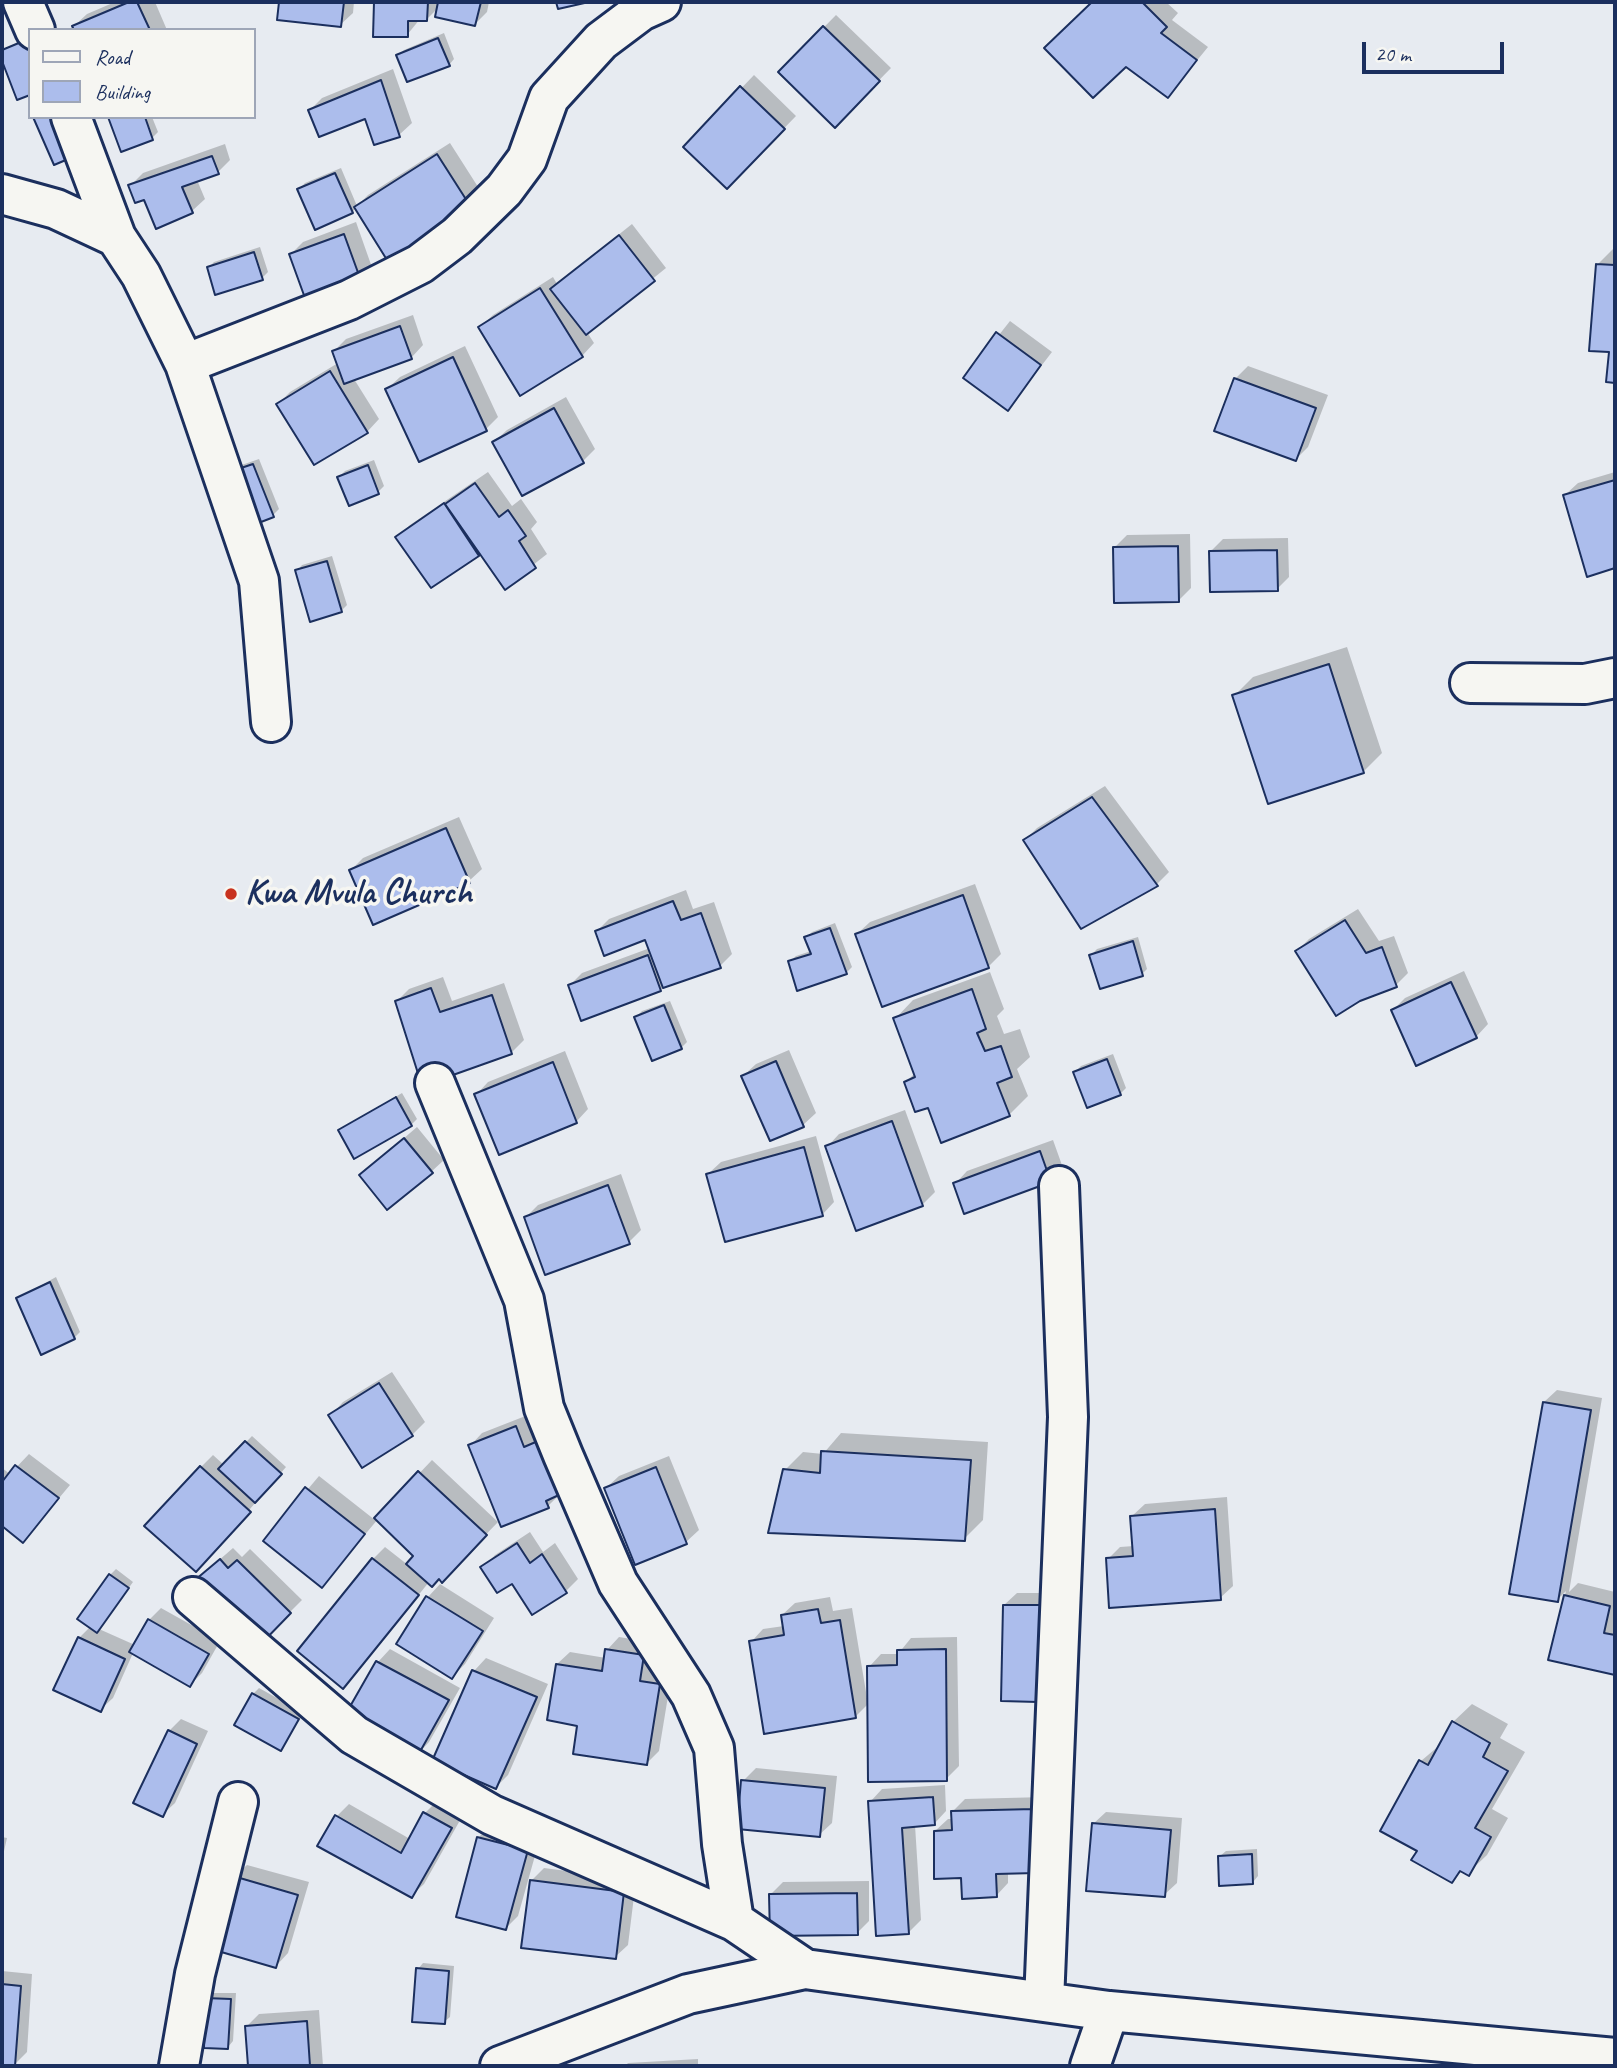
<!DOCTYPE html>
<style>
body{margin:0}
#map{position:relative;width:1617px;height:2068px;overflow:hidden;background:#e7ebf1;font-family:Caveat,sans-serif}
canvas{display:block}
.frame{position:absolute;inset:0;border:4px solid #1b2f5e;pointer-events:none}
.legend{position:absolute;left:28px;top:28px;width:228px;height:91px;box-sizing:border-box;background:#f6f6f2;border:2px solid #9ea6b7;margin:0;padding:9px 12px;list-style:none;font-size:21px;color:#1b2f5e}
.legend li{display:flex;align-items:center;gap:14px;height:35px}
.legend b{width:35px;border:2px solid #9ea6b7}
.scale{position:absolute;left:1362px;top:42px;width:142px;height:32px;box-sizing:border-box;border:4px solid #1b2f5e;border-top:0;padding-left:9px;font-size:21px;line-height:24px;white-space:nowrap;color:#1b2f5e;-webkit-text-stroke:5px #f6f6f2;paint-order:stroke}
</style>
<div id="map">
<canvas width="1617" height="2068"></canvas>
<div class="frame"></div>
<ul class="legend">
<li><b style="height:9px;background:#f6f6f2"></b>Road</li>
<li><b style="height:19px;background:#acbdec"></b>Building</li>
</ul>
<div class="scale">20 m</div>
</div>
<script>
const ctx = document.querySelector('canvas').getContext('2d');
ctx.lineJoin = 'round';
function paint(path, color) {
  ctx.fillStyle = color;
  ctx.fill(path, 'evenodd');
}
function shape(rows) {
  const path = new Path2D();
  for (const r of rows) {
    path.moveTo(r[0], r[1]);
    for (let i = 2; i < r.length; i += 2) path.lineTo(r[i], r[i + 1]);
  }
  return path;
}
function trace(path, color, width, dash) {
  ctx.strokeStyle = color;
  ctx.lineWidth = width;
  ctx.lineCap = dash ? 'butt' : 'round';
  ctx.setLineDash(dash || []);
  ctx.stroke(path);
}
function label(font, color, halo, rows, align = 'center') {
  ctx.font = font + ' Caveat,sans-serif';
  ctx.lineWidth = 7;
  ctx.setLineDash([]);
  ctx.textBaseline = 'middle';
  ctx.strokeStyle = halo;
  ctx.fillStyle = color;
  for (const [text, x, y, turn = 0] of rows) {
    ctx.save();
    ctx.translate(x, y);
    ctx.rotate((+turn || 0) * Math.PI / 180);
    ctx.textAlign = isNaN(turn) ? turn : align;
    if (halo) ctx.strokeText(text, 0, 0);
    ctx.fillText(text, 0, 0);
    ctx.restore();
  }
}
paint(shape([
 [115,2,155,2,167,30,76,30,74,26,87,14],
 [281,2,354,2,353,13,340,25,279,18],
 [376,2,489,2,487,12,475,24,439,7,427,19,420,19,407,35,375,35],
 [1094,2,1166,2,1178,13,1172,20,1208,47,1168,96,1125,65,1047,48],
 [836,15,891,68,835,125,780,72],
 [444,33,454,59,449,65,398,55,404,50],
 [30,36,30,93,18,98,2,50],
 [393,69,412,123,399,135,366,116,310,110,322,98],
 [754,75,796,116,727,187,685,147],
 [110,117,152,117,158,132,152,138,122,150],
 [450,143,487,201,356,208,352,212,299,189,305,183,341,168,357,206,368,195],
 [225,144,230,160,218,172,197,180,205,199,192,211,145,198,130,186,143,173],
 [356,222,375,276,363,288,291,254,303,242],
 [632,224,666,268,587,332,594,343,582,356,480,327,493,315,553,277,557,284],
 [260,247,268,272,262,278,208,268,214,262],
 [1615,247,1615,381,1608,381,1611,351,1598,264],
 [413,315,423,345,411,358,354,379,379,419,367,432,278,404,290,392,338,363,334,351,346,339],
 [1010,321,1052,352,1008,409,965,378],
 [465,346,498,417,486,429,387,389,400,377],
 [1248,366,1328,395,1308,447,1296,459,1235,379],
 [566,397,595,449,583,461,494,442,507,430],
 [259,459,279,509,273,515,233,468],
 [374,460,384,486,378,492,350,504,339,477,345,471],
 [488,472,512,506,521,499,537,522,531,529,547,554,505,587,480,552,431,586,397,537,410,525],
 [1615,472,1615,566,1588,574,1565,495,1578,483],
 [1190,534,1191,588,1178,601,1115,547,1127,535],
 [1288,538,1289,577,1277,589,1210,552,1223,539],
 [332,556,347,605,341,611,297,571,302,565],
 [1347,647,1382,753,1363,772,1234,696,1253,677],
 [1105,786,1169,872,1157,884,1082,926,1025,840,1037,828],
 [459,817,482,869,469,881,374,923,351,870,363,858],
 [975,884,1001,954,988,967,857,934,870,922],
 [686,890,693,909,714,902,732,954,720,966,660,990,570,985,582,973,650,948,646,938,597,931,609,919],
 [1358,909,1379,941,1394,936,1408,973,1396,985,1297,951,1309,939],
 [835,923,852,967,846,973,790,961,796,956,811,951,806,938,812,932],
 [1138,937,1147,969,1142,974,1091,955,1097,949],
 [1464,971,1488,1024,1476,1037,1393,1010,1405,998],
 [990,972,1004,1009,997,1016,1004,1034,1020,1029,1030,1057,1017,1069,1028,1096,1009,1115,906,1082,915,1073,895,1019,913,1000],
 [443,977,452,1001,504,983,524,1040,511,1053,397,1001,409,989],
 [670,1001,687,1042,681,1048,636,1017,642,1011],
 [789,1050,816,1113,803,1125,743,1076,756,1064],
 [565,1051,588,1109,576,1122,476,1095,488,1082],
 [1113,1054,1126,1088,1120,1094,1075,1072,1081,1066],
 [402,1093,417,1119,411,1125,340,1130],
 [905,1110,935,1192,922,1205,827,1147,839,1134],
 [417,1127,444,1160,431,1172,361,1175],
 [816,1136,834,1202,822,1215,708,1174,721,1162],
 [1053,1140,1063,1168,965,1212,955,1184,967,1171],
 [621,1174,641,1230,629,1242,526,1217,538,1205],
 [56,1277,80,1332,74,1338,18,1298],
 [392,1372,425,1422,412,1435,363,1466,331,1415,343,1402],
 [1557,1390,1602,1398,1569,1592,1578,1583,1615,1592,1615,1673,1550,1659,1566,1591,1557,1600,1544,1402],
 [528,1415,560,1494,548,1506,470,1446,482,1433],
 [841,1433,988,1442,983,1520,964,1539,785,1470,803,1452,823,1454],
 [252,1436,286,1467,208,1558,201,1467,213,1455,224,1465],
 [29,1454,70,1485,23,1541,2,1524,2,1468,10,1474],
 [669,1456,699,1530,686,1542,636,1563,606,1488,619,1476],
 [432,1460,498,1522,442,1580,440,1577,429,1582,355,1674,373,1559,385,1547,408,1565,416,1555,378,1519,322,1586,265,1540,319,1476,375,1520],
 [1227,1497,1233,1586,1220,1598,1108,1559,1120,1547,1134,1546,1132,1516,1145,1504],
 [530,1532,543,1552,555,1543,578,1579,566,1591,513,1582,483,1568,495,1555],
 [233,1548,242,1557,250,1549,302,1600,259,1643,210,1568],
 [116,1569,133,1582,99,1629,135,1645,149,1620,161,1608,220,1641,202,1673,190,1685,133,1653,113,1698,100,1710,79,1638,91,1626,110,1575],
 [440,1584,494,1618,465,1664,452,1677,398,1644,428,1597],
 [1017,1593,1052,1593,1049,1688,1004,1605],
 [830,1597,833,1611,852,1608,867,1698,869,1667,881,1654,898,1654,911,1638,957,1637,959,1766,946,1779,869,1703,855,1717,751,1642,763,1629,784,1626,782,1615,795,1603],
 [619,1637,656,1643,672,1672,659,1751,647,1763,579,1724,557,1664,570,1652,606,1658,607,1650],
 [390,1649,460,1688,429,1742,417,1755,347,1716,378,1662],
 [486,1658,548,1684,508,1775,496,1787,474,1671],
 [259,1688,304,1713,281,1748,253,1694],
 [1472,1704,1508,1724,1500,1738,1525,1752,1492,1809,1508,1818,1487,1855,1468,1873,1463,1870,1452,1881,1419,1850,1421,1761,1441,1744,1453,1722],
 [181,1719,208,1731,175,1803,162,1815,169,1731],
 [756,1768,837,1776,832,1823,819,1835,743,1781],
 [945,1785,946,1811,934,1824,915,1825,921,1920,908,1933,870,1802,882,1789],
 [1046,1797,1008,1872,1008,1883,996,1896,935,1831,948,1819,953,1819,953,1811,965,1799],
 [437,1801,463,1815,424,1884,411,1896,337,1816,349,1804,410,1839,425,1813],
 [1106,1812,1182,1818,1177,1883,1164,1895,1093,1824],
 [491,1825,540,1838,518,1916,506,1928,479,1837],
 [2,1837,7,1838,2,1860],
 [1257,1849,1258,1876,1253,1882,1220,1856,1226,1851],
 [247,1865,309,1882,288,1953,276,1966,234,1877],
 [544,1868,636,1880,628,1945,615,1957,531,1881],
 [869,1881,869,1921,857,1933,771,1894,783,1882],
 [423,1963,454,1966,450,2017,444,2022,418,1969],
 [2,1971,32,1974,27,2052,14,2065,2,2064],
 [213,1993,236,1993,233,2041,228,2047,207,1998],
 [319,2010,323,2066,250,2066,247,2026,259,2014],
 [698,2059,698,2066,625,2066,628,2063]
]), '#0003');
const building = shape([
 [129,2,137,2,150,30,74,30,72,26,129,2],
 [279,2,344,2,341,27,277,20,279,2],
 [374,2,428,2,427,21,408,21,408,37,373,37,374,2],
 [438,2,481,2,475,26,435,17,438,2],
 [556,2,589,2,558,9,556,2],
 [1092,2,1142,2,1167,27,1161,33,1197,60,1168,98,1126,67,1093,98,1044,48,1092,2],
 [823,26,880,81,835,128,778,72,823,26],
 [438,38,450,66,407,82,396,55,438,38],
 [26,40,30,49,30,95,17,100,2,61,2,50,26,40],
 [381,80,400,137,374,145,365,119,319,137,308,110,381,80],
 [740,86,785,129,727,189,683,147,740,86],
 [33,117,65,117,80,154,54,165,33,117],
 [108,117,145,117,153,140,121,152,108,117],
 [437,154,476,215,392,268,354,207,437,154],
 [212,156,219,174,182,187,193,213,156,229,144,200,135,203,128,185,212,156],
 [335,173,353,213,315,230,297,189,335,173],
 [344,234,364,289,309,309,289,254,344,234],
 [619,235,655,281,586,335,550,289,619,235],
 [254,252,263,280,215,295,207,267,254,252],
 [1596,264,1615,265,1615,383,1606,382,1609,352,1589,351,1596,264],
 [540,288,583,357,520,396,478,327,540,288],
 [400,326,412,359,344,384,332,351,400,326],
 [996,332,1041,365,1008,411,963,378,996,332],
 [453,357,487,431,419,462,385,389,453,357],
 [330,371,368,433,314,465,276,404,330,371],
 [1234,378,1316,408,1296,461,1214,431,1234,378],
 [554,408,584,463,522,496,492,442,554,408],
 [253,464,274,517,248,527,226,473,253,464],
 [368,465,379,494,349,506,337,477,368,465],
 [1615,480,1615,568,1587,577,1563,495,1615,480],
 [475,483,499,517,508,510,526,536,519,541,536,568,505,590,445,504,475,483],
 [444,503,479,556,431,588,395,537,444,503],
 [1178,546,1179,602,1114,603,1113,547,1178,546],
 [1277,550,1278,591,1210,592,1209,551,1277,550],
 [327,561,342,612,310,622,295,570,327,561],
 [1329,664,1364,773,1268,804,1232,695,1329,664],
 [1092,797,1158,886,1081,929,1023,840,1092,797],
 [446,828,470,883,373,925,349,870,446,828],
 [963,895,989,968,882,1007,855,934,963,895],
 [673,901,681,920,701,913,721,968,663,988,645,940,604,956,595,931,673,901],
 [1345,920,1366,953,1382,947,1397,987,1360,1001,1336,1016,1295,951,1345,920],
 [830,928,847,974,797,991,788,961,811,954,804,937,830,928],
 [1133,941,1143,976,1100,989,1089,955,1133,941],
 [648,955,661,991,581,1021,568,985,648,955],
 [1451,982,1477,1038,1416,1066,1391,1010,1451,982],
 [431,988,440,1012,492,995,512,1054,422,1086,395,1001,431,988],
 [972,989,986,1029,977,1033,985,1051,1001,1046,1012,1077,997,1083,1010,1116,941,1143,928,1108,915,1112,904,1082,915,1077,893,1018,972,989],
 [664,1005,682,1049,652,1061,634,1017,664,1005],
 [1107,1059,1121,1095,1087,1108,1073,1072,1107,1059],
 [776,1061,804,1127,770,1141,741,1076,776,1061],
 [553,1062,577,1123,499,1155,474,1094,553,1062],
 [396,1097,412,1126,354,1159,338,1130,396,1097],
 [892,1121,923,1206,856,1231,825,1146,892,1121],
 [404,1138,433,1173,387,1210,359,1175,404,1138],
 [804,1147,823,1216,725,1242,706,1174,804,1147],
 [1040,1151,1051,1182,964,1214,953,1183,1040,1151],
 [608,1185,630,1244,545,1275,524,1217,608,1185],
 [50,1282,75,1339,41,1355,16,1298,50,1282],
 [379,1383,413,1436,362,1468,328,1415,379,1383],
 [1543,1402,1591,1410,1558,1602,1509,1594,1543,1402],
 [516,1426,524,1447,538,1441,561,1494,546,1501,549,1508,501,1527,468,1445,516,1426],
 [245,1441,282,1474,255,1503,218,1469,245,1441],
 [821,1451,971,1460,965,1541,768,1533,783,1469,820,1473,821,1451],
 [15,1465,59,1498,23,1543,2,1526,2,1482,15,1465],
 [200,1466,251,1512,196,1572,144,1526,200,1466],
 [656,1467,687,1544,635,1565,604,1488,656,1467],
 [418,1471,487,1535,442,1583,439,1579,432,1587,406,1564,413,1556,374,1518,418,1471],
 [305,1487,365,1534,322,1588,263,1541,305,1487],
 [1215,1509,1221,1600,1109,1608,1106,1558,1133,1556,1130,1516,1215,1509],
 [517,1543,530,1563,542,1554,567,1593,532,1615,512,1584,497,1593,480,1567,517,1543],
 [372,1558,419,1595,343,1689,297,1651,372,1558],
 [220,1559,228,1568,237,1560,291,1613,259,1646,195,1580,220,1559],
 [109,1574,129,1588,97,1633,77,1619,109,1574],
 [1564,1595,1610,1606,1604,1633,1615,1635,1615,1675,1548,1660,1564,1595],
 [426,1596,483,1631,452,1679,396,1644,426,1596],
 [1003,1605,1040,1605,1038,1702,1001,1701,1003,1605],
 [818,1609,821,1623,840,1620,856,1718,764,1734,749,1641,784,1635,781,1615,818,1609],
 [148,1619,209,1654,190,1687,129,1652,148,1619],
 [78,1637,125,1659,101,1712,53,1690,78,1637],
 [605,1649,644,1655,640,1681,660,1684,647,1765,573,1754,577,1726,547,1720,556,1664,602,1671,605,1649],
 [946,1649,947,1781,868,1782,867,1666,897,1665,897,1650,946,1649],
 [376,1661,449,1700,417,1757,344,1717,376,1661],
 [472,1670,537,1697,496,1789,432,1761,472,1670],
 [252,1693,299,1719,281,1751,234,1725,252,1693],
 [1452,1721,1490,1743,1483,1757,1508,1771,1475,1828,1491,1837,1469,1876,1460,1871,1452,1883,1411,1860,1417,1851,1380,1831,1419,1760,1428,1765,1452,1721],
 [168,1730,197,1744,163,1817,133,1803,168,1730],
 [741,1780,825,1788,820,1837,737,1829,741,1780],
 [933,1797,935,1825,902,1828,909,1934,876,1936,868,1801,933,1797],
 [1034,1809,1036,1873,996,1874,997,1897,962,1899,961,1878,934,1879,934,1831,952,1830,951,1811,1034,1809],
 [423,1812,452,1828,412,1898,317,1846,335,1815,401,1853,423,1812],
 [1092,1823,1171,1830,1165,1897,1086,1891,1092,1823],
 [477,1837,528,1850,506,1930,456,1917,477,1837],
 [1252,1854,1253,1884,1219,1886,1218,1856,1252,1854],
 [233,1876,298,1895,276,1968,211,1949,233,1876],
 [530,1880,624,1892,616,1959,521,1948,530,1880],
 [857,1893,858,1935,770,1936,769,1894,857,1893],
 [416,1968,449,1971,445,2024,412,2022,416,1968],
 [2,1984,21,1986,15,2066,2,2066,2,1984],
 [205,1998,231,1999,228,2049,204,2048,205,1998],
 [307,2021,310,2066,248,2066,245,2026,307,2021]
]);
paint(building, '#acbdec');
trace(building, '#1b2f5e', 2);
const street = shape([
 [23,2,35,30],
 [71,117,116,237,141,275,185,364,259,581,271,722],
 [2,194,56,209,116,237],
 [185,364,349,300,420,264,457,236,504,190,527,159,549,98,601,41,641,11,661,2],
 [1470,683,1585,684,1615,678],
 [435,1083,524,1300,544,1408,563,1455,618,1583,691,1695,714,1748,722,1844,734,1921,805,1969],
 [193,1597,354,1735,492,1815,734,1921],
 [1044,2002,1068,1417,1059,1186],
 [179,2066,195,1974,238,1802],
 [500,2066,688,1994,805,1969,1109,2011,1615,2058],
 [1090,2066,1109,2011]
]);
trace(street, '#1b2f5e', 44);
trace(street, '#f6f6f2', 38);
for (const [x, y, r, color] of [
 [231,894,7,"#c8321e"]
]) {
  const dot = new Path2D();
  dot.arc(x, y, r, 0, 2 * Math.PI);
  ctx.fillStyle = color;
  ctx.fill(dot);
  trace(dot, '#f6f6f2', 2.5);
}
label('bold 35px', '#1b2f5e', '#f6f6f2', [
 ["Kwa Mvula Church",245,894]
], 'left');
</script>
